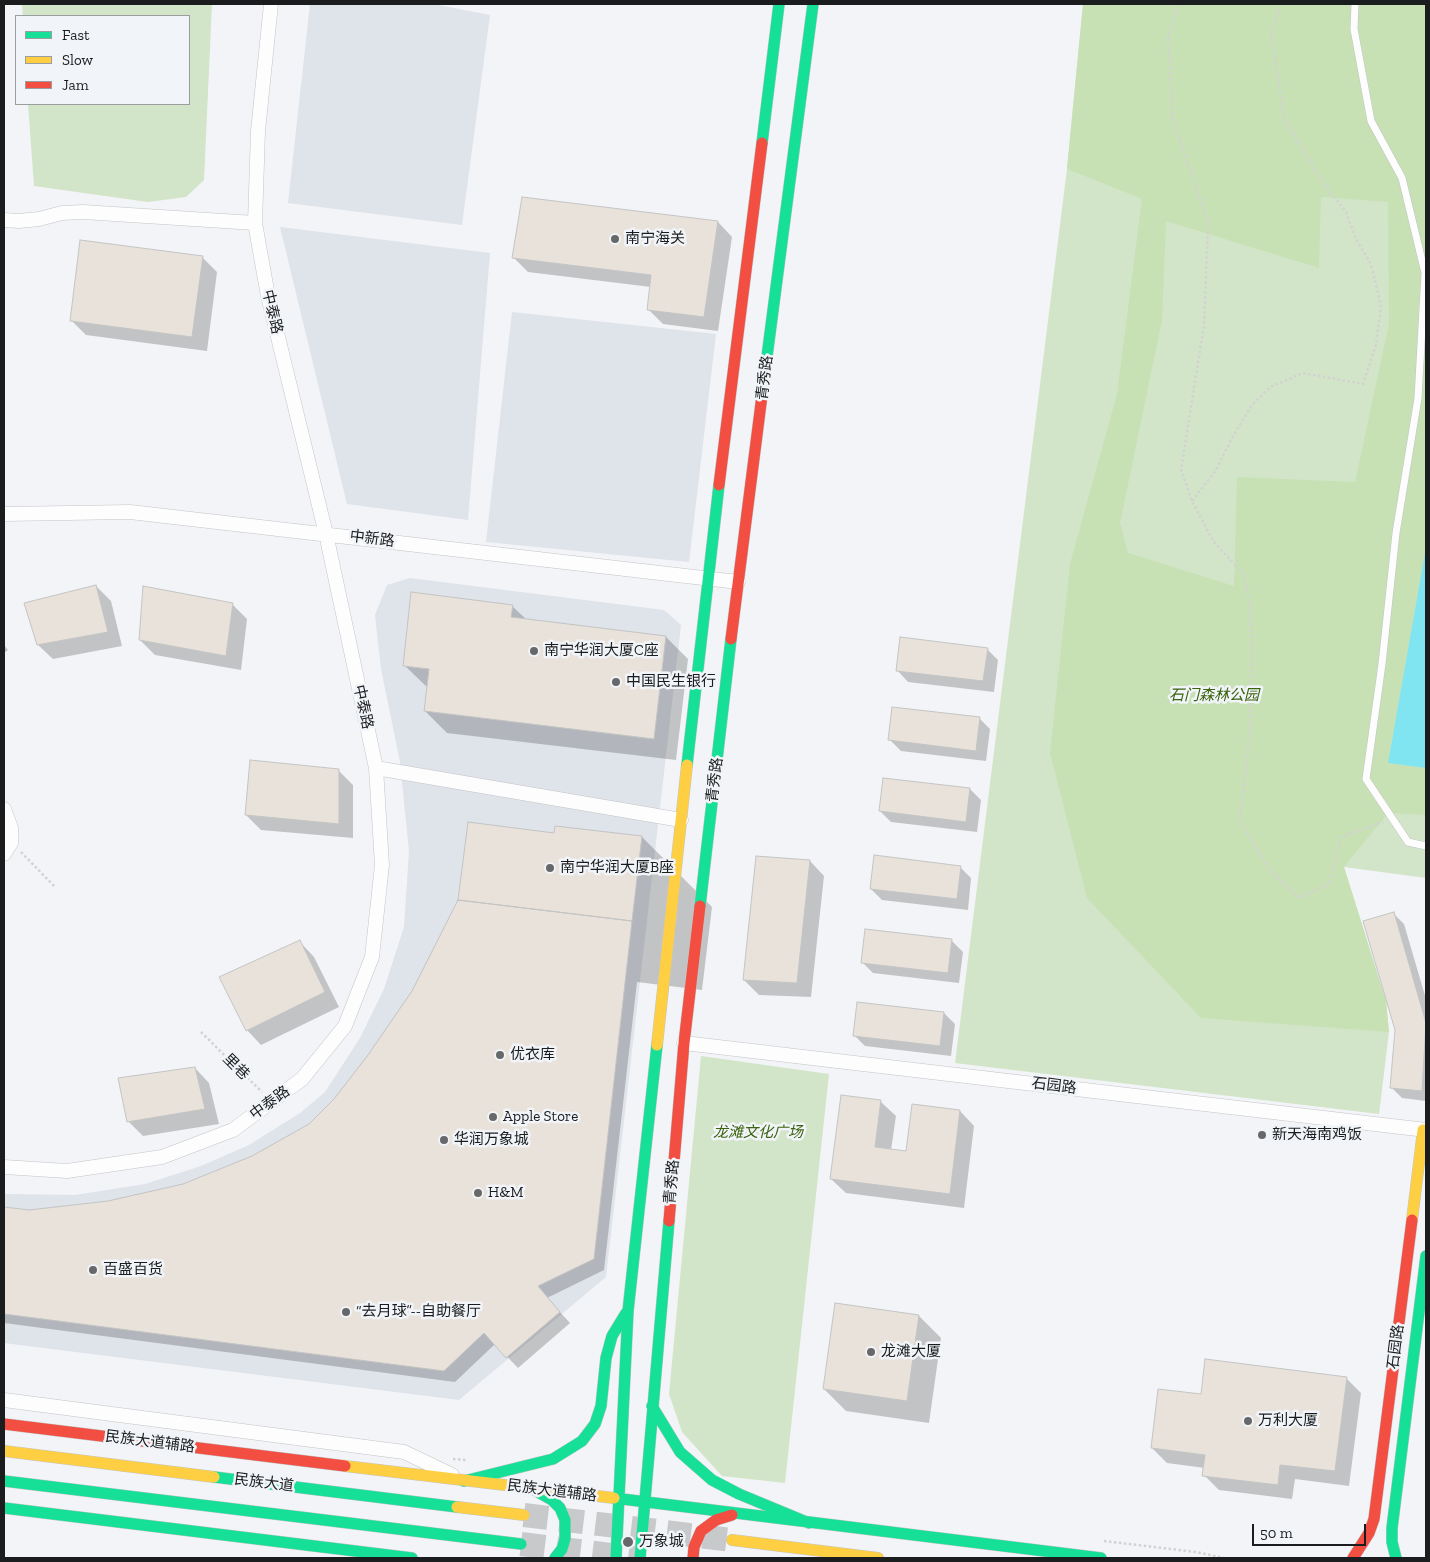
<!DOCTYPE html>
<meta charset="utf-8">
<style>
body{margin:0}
#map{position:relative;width:1430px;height:1562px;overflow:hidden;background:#f2f4f7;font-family:"Zilla Slab",serif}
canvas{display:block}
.frame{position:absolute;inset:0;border:5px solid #1b1c1d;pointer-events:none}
.legend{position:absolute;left:15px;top:15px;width:175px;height:90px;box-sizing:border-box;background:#f1f4f8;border:1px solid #9b9ea0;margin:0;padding:6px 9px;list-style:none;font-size:15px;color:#1b1c1d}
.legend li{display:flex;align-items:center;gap:10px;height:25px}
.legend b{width:25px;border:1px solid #9b9ea0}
.scale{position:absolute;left:1252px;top:1524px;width:114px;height:22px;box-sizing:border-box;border:2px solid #1b1c1d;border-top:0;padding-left:6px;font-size:15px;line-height:18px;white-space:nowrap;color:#1b1c1d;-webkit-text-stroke:4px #f1f4f8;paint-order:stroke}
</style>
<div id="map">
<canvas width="1430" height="1562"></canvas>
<div class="frame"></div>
<ul class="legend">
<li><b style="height:6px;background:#16e098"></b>Fast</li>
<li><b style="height:6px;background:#ffcf43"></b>Slow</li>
<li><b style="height:6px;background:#f24e42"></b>Jam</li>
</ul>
<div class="scale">50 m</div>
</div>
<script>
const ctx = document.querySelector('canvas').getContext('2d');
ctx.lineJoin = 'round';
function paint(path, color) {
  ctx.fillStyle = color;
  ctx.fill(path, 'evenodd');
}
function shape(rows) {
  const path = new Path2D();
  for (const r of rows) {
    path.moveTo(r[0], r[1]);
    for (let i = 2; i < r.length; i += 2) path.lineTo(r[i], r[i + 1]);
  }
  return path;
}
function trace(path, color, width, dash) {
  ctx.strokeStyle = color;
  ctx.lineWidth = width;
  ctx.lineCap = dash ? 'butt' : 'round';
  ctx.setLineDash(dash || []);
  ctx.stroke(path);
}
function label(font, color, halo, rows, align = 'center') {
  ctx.font = font + ' "Zilla Slab","Noto Sans SC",serif';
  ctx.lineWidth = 5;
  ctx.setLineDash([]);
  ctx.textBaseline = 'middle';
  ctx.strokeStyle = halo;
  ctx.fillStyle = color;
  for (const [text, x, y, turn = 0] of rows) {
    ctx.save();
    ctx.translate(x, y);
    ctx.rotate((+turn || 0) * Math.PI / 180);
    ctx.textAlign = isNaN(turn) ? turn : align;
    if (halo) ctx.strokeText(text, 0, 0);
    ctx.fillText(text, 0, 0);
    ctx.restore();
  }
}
paint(shape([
 [310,4,433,4,490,15,462,225,288,203],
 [280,227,490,253,468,520,347,504],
 [512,312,716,334,689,562,486,542],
 [410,578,664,610,681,625,606,1277,459,1400,4,1343,4,1194,75,1195,145,1184,201,1166,249,1145,300,1113,325,1092,360,1038,384,989,404,927,409,851,400,762,381,669,375,615,387,585]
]), '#dfe3ea');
paint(shape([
 [22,4,212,4,204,180,186,197,148,202,34,186,28,104,189,104,189,16,23,16],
 [1083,4,1426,4,1426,878,1344,867,1386,1001,1389,1032,1379,1114,955,1063,1067,169],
 [701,1056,829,1074,785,1483,722,1476,682,1432,669,1394]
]), '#d3e5c8');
paint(shape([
 [1083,4,1426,4,1426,547,1388,763,1426,768,1426,815,1388,813,1344,867,1386,1001,1389,1032,1201,1018,1087,898,1050,753,1070,564,1117,394,1142,199,1067,169],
 [1321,197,1388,202,1389,324,1355,482,1237,477,1234,586,1128,553,1120,523,1162,320,1166,221,1319,268]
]), '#c7e1b5');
paint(shape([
 [1426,547,1426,768,1388,763]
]), '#80e4f1');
paint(shape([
 [718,222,732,237,718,331,663,324,648,309,651,287,528,272,514,258],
 [202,257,217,272,207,351,86,335,71,320],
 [96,586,111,601,122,646,53,659,38,645],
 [232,604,247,619,241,670,155,655,140,640],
 [512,606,527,620,666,637,688,659,676,760,447,733,425,711,428,688,404,665],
 [4,645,8,650,4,653],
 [987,649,998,660,994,692,908,682,897,670],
 [979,718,990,729,986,761,901,751,890,740],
 [338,770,353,785,353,838,261,830,246,815],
 [970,789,981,800,977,832,891,822,880,811],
 [555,834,642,837,712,907,702,990,637,982,604,1270,547,1298,570,1323,518,1368,495,1344,455,1382,4,1323,4,1208,29,1211,109,1203,183,1185,252,1158,309,1125,335,1100],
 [810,861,824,876,811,997,759,995,744,980],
 [960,867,971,878,968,910,882,900,871,889],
 [1393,913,1404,924,1426,999,1426,1101,1402,1098,1391,1087,1396,1030],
 [952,941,963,952,959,983,873,973,862,962],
 [300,942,314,957,339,1007,261,1045,247,1030],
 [944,1013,955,1024,951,1056,865,1046,854,1035],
 [195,1068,209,1083,219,1124,143,1136,128,1121],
 [842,1097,881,1102,896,1116,891,1150,907,1153,960,1111,974,1126,964,1208,846,1193,831,1179],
 [919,1316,941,1338,929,1423,846,1411,824,1389],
 [1346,1378,1361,1393,1349,1486,1295,1479,1292,1499,1219,1490,1204,1475,1205,1468,1167,1463,1152,1448]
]), '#0003');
const building = shape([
 [522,197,718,221,704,317,647,310,651,275,512,258,522,197],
 [80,240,203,256,192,337,70,321,80,240],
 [96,585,108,632,37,645,24,603,96,585],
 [143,586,233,603,226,656,139,640,143,586],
 [411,592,513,605,511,617,666,636,654,739,424,711,429,669,403,666,411,592],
 [900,637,988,648,983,681,896,671,900,637],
 [892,707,980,717,976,751,888,740,892,707],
 [250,760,339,769,339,824,245,815,250,760],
 [883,778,970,788,966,822,879,811,883,778],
 [468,822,554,833,555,826,642,836,632,921,458,900,468,822],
 [874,855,961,866,957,899,870,889,874,855],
 [756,856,810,860,797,983,743,980,756,856],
 [458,900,632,921,594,1259,538,1286,560,1312,506,1358,484,1333,444,1371,4,1314,4,1207,29,1210,108,1201,183,1184,252,1156,309,1124,334,1099,368,1055,412,991,458,900],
 [1394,912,1426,1023,1422,1091,1390,1088,1395,1030,1363,921,1394,912],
 [865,929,952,939,948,973,861,963,865,929],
 [300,940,325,992,246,1031,219,977,300,940],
 [857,1002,944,1012,940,1046,853,1036,857,1002],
 [195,1067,205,1109,127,1122,118,1078,195,1067],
 [841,1095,881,1100,875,1147,906,1151,912,1104,960,1110,950,1194,830,1179,841,1095],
 [835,1303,919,1315,907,1401,823,1389,835,1303],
 [1205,1359,1347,1377,1335,1471,1280,1465,1278,1485,1202,1476,1205,1455,1151,1448,1158,1389,1201,1394,1205,1359]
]);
paint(building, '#e8e2da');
trace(building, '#c3c4c4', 1);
trace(shape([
 [524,1515,732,1540],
 [521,1544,636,1558]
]), '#c7c9cb', 24, [24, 12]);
const lane = shape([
 [1355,4,1354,29,1371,121,1402,178,1425,273,1418,398,1396,533,1382,664,1366,779,1408,842,1426,846]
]);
const street = shape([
 [4,220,19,221,39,219,62,213,83,212,255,223],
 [4,514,130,512,738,582],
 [376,768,681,820],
 [4,809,11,828,11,843,4,854],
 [684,1043,1426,1130],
 [4,1167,67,1171,162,1157,233,1130,302,1079,345,1026,372,957,382,865,376,768,326,534,268,296,255,223,258,131,271,4],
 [4,1400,404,1452,452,1475]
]);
const fast = shape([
 [762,143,779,4],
 [766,364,813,4],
 [687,765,719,485],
 [700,906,731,639],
 [652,1406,680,1452,712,1480,739,1494,809,1523],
 [214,1477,457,1507],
 [4,1481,521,1544],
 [464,1481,553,1459,582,1441,595,1424,601,1406,606,1358,612,1336,626,1313],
 [536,1491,552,1500,560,1508,565,1520,565,1539,562,1549,555,1558],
 [614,1498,1101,1558],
 [4,1508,412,1558],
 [616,1558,628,1311,657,1045],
 [640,1558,669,1221],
 [1396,1558,1392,1542,1392,1528,1426,1256]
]);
const slow = shape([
 [657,1045,687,765],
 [1412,1220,1423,1130],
 [4,1451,214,1477],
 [345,1466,614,1498],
 [457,1507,524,1515],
 [732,1540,878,1558]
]);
const jam = shape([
 [719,485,762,143],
 [731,639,766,364],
 [669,1221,684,1043,700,906],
 [4,1424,345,1466],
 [693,1558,694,1547,701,1531,716,1520,732,1515],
 [1353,1558,1369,1533,1374,1519,1412,1220]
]);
trace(lane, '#c3c4c6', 8);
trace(street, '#c3c4c6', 15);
trace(fast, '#c3c4c6', 12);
trace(slow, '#c3c4c6', 12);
trace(jam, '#c3c4c6', 12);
trace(shape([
 [1179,4,1168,37,1173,120,1208,222,1204,325,1181,470,1192,501,1213,541,1244,575,1250,603,1252,650,1250,730,1240,821,1270,870,1299,898,1329,884,1341,837,1383,822],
 [1192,501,1216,470,1233,436,1252,405,1270,387,1303,373,1363,384,1376,345,1381,306,1371,264,1356,239,1346,212,1324,184,1285,121,1271,35,1280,4],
 [21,852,55,887],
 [201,1032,262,1092],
 [453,1459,467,1460],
 [1104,1541,1196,1552,1224,1558]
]), '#d2d2d2', 2.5, [2.5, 2.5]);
trace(lane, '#fdfdfe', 7);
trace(street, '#fdfdfe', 14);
trace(fast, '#16e098', 11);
trace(slow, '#ffcf43', 11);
trace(jam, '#f24e42', 11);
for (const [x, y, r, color] of [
 [615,239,5,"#666869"],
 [534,651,5,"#666869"],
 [616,682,5,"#666869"],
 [550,868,5,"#666869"],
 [500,1055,5,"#666869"],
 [493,1117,5,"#666869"],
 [1262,1135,5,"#666869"],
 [444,1140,5,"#666869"],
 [478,1193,5,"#666869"],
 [93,1270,5,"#666869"],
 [346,1312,5,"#666869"],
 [871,1352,5,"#666869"],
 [1248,1421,5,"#666869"],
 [628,1542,6,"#666869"]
]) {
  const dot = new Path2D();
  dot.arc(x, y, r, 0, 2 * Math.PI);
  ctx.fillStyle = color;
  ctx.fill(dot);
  trace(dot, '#f1f4f8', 2);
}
label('15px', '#1b1c1d', '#f1f4f8', [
 ["南宁海关",625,239],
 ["南宁华润大厦C座",544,651],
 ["中国民生银行",626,682],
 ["南宁华润大厦B座",560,868],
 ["优衣库",510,1055],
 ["Apple Store",503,1117],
 ["新天海南鸡饭",1272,1135],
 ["华润万象城",454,1140],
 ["H&M",488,1193],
 ["百盛百货",103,1270],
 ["“去月球”--自助餐厅",356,1312],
 ["龙滩大厦",881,1352],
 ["万利大厦",1258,1421],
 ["万象城",639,1542]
], 'left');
label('15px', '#1b1c1d', '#f1f4f8', [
 ["中泰路",272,312,77],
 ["青秀路",765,378,-83],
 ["中新路",372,539,7],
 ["中泰路",363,707,78],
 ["青秀路",715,780,-83],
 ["里巷",236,1067,45],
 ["石园路",1054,1086,7],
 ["中泰路",270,1103,-36],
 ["青秀路",672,1182,-85],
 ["石园路",1396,1347,-83],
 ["民族大道辅路",150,1442,7],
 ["民族大道",264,1483,7],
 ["民族大道辅路",552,1491,7]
]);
label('italic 15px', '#3a630c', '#f1f4f8', [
 ["石门森林公园",1214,696],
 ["龙滩文化广场",758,1133]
]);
</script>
